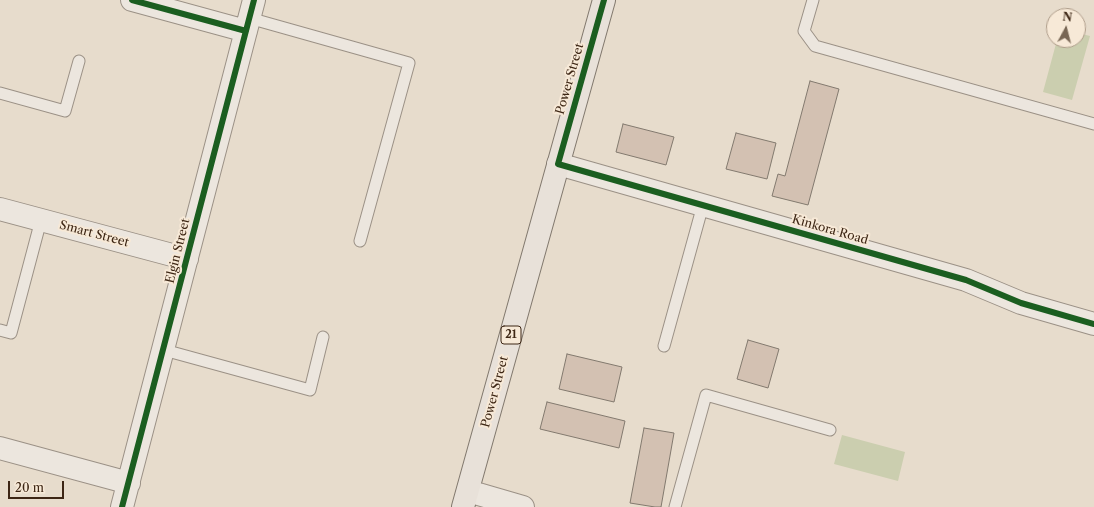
<!DOCTYPE html>
<style>
body{margin:0}
#map{position:relative;width:1094px;height:507px;overflow:hidden;background:#e7dccc;font-family:"Libre Caslon Text",serif}
canvas{display:block}
.north{position:absolute;left:1046px;top:8px;width:40px;height:40px;box-sizing:border-box;background:#f7e9d7;border:1px solid #ad9b89;border-radius:50%;rotate:7deg;font-size:11px;font-weight:700;line-height:16px;text-align:center;color:#3d2614}
.north::after{content:'';display:block;margin:auto;width:14px;height:18px;background:#786654;clip-path:polygon(50% 0,100% 100%,50% 72%,0 100%)}
.scale{position:absolute;left:8px;top:481px;width:56px;height:18px;box-sizing:border-box;border:2px solid #3d2614;border-top:0;padding-left:5px;font-size:12px;line-height:14px;white-space:nowrap;color:#3d2614;-webkit-text-stroke:3px #f7e9d7;paint-order:stroke}
</style>
<div id="map">
<canvas width="1094" height="507"></canvas>
<div class="north">N</div>
<div class="scale">20 m</div>
</div>
<script>
const ctx = document.querySelector('canvas').getContext('2d');
ctx.lineJoin = 'round';
function paint(path, color) {
  ctx.fillStyle = color;
  ctx.fill(path, 'evenodd');
}
function shape(rows) {
  const path = new Path2D();
  for (const r of rows) {
    path.moveTo(r[0], r[1]);
    for (let i = 2; i < r.length; i += 2) path.lineTo(r[i], r[i + 1]);
  }
  return path;
}
function trace(path, color, width, dash) {
  ctx.strokeStyle = color;
  ctx.lineWidth = width;
  ctx.lineCap = dash ? 'butt' : 'round';
  ctx.setLineDash(dash || []);
  ctx.stroke(path);
}
function label(font, color, halo, rows, align = 'center') {
  ctx.font = font + ' "Libre Caslon Text",serif';
  ctx.lineWidth = 4;
  ctx.setLineDash([]);
  ctx.textBaseline = 'middle';
  ctx.strokeStyle = halo;
  ctx.fillStyle = color;
  for (const [text, x, y, turn = 0] of rows) {
    ctx.save();
    ctx.translate(x, y);
    ctx.rotate((+turn || 0) * Math.PI / 180);
    ctx.textAlign = isNaN(turn) ? turn : align;
    if (halo) ctx.strokeText(text, 0, 0);
    ctx.fillText(text, 0, 0);
    ctx.restore();
  }
}
paint(shape([
 [1078,33,1090,36,1072,100,1043,92,1057,40,1078,40],
 [842,435,905,452,898,481,834,464]
]), '#cbceaf');
const building = shape([
 [810,81,839,89,808,205,772,196,778,174,785,176,810,81],
 [623,124,674,137,666,165,616,152,623,124],
 [736,133,776,143,767,179,726,169,736,133],
 [748,340,779,349,768,388,737,379,748,340],
 [567,354,622,367,614,402,559,389,567,354],
 [547,402,625,421,619,448,540,429,547,402],
 [644,428,674,433,661,507,655,507,630,503,644,428]
]);
paint(building, '#d3c1b2');
trace(building, '#82796e', 1);
const lane = shape([
 [813,0,804,31,815,46,1094,124],
 [249,18,409,63,360,241],
 [0,93,65,111,79,61],
 [0,330,11,333,41,220],
 [664,346,703,205],
 [164,350,310,390,323,337],
 [675,507,706,395,830,430]
]);
const street = shape([
 [132,0,246,31],
 [558,164,966,280,1021,303,1094,324],
 [0,209,187,259],
 [0,448,129,483],
 [468,491,523,507],
 [122,507,254,0]
]);
const primary = shape([
 [463,507,604,0]
]);
trace(lane, '#9b9186', 13);
trace(street, '#9b9186', 24);
trace(primary, '#82796e', 24);
trace(lane, '#ece6de', 11);
trace(street, '#ece6de', 22);
trace(primary, '#e8e1d9', 22);
trace(shape([
 [132,0,246,31],
 [604,0,558,164,966,280,1021,303,1094,324],
 [122,507,254,0]
]), '#1b5e20', 6);
for (const [x, y, w] of [
 [511,335,20]
]) {
  const box = new Path2D();
  box.roundRect(x - w / 2, y - 9, w, 18, 3);
  ctx.fillStyle = '#f7e9d7';
  ctx.fill(box);
  trace(box, '#3d2614', 1);
}
label('bold 11px', '#3d2614', null, [
 ["21",511,335]
]);
label('12px', '#3d2614', '#f7e9d7', [
 ["Power Street",570,79,-74],
 ["Kinkora Road",830,230,16],
 ["Smart Street",94,234,15],
 ["Elgin Street",178,251,-76],
 ["Power Street",495,392,-75]
]);
</script>
